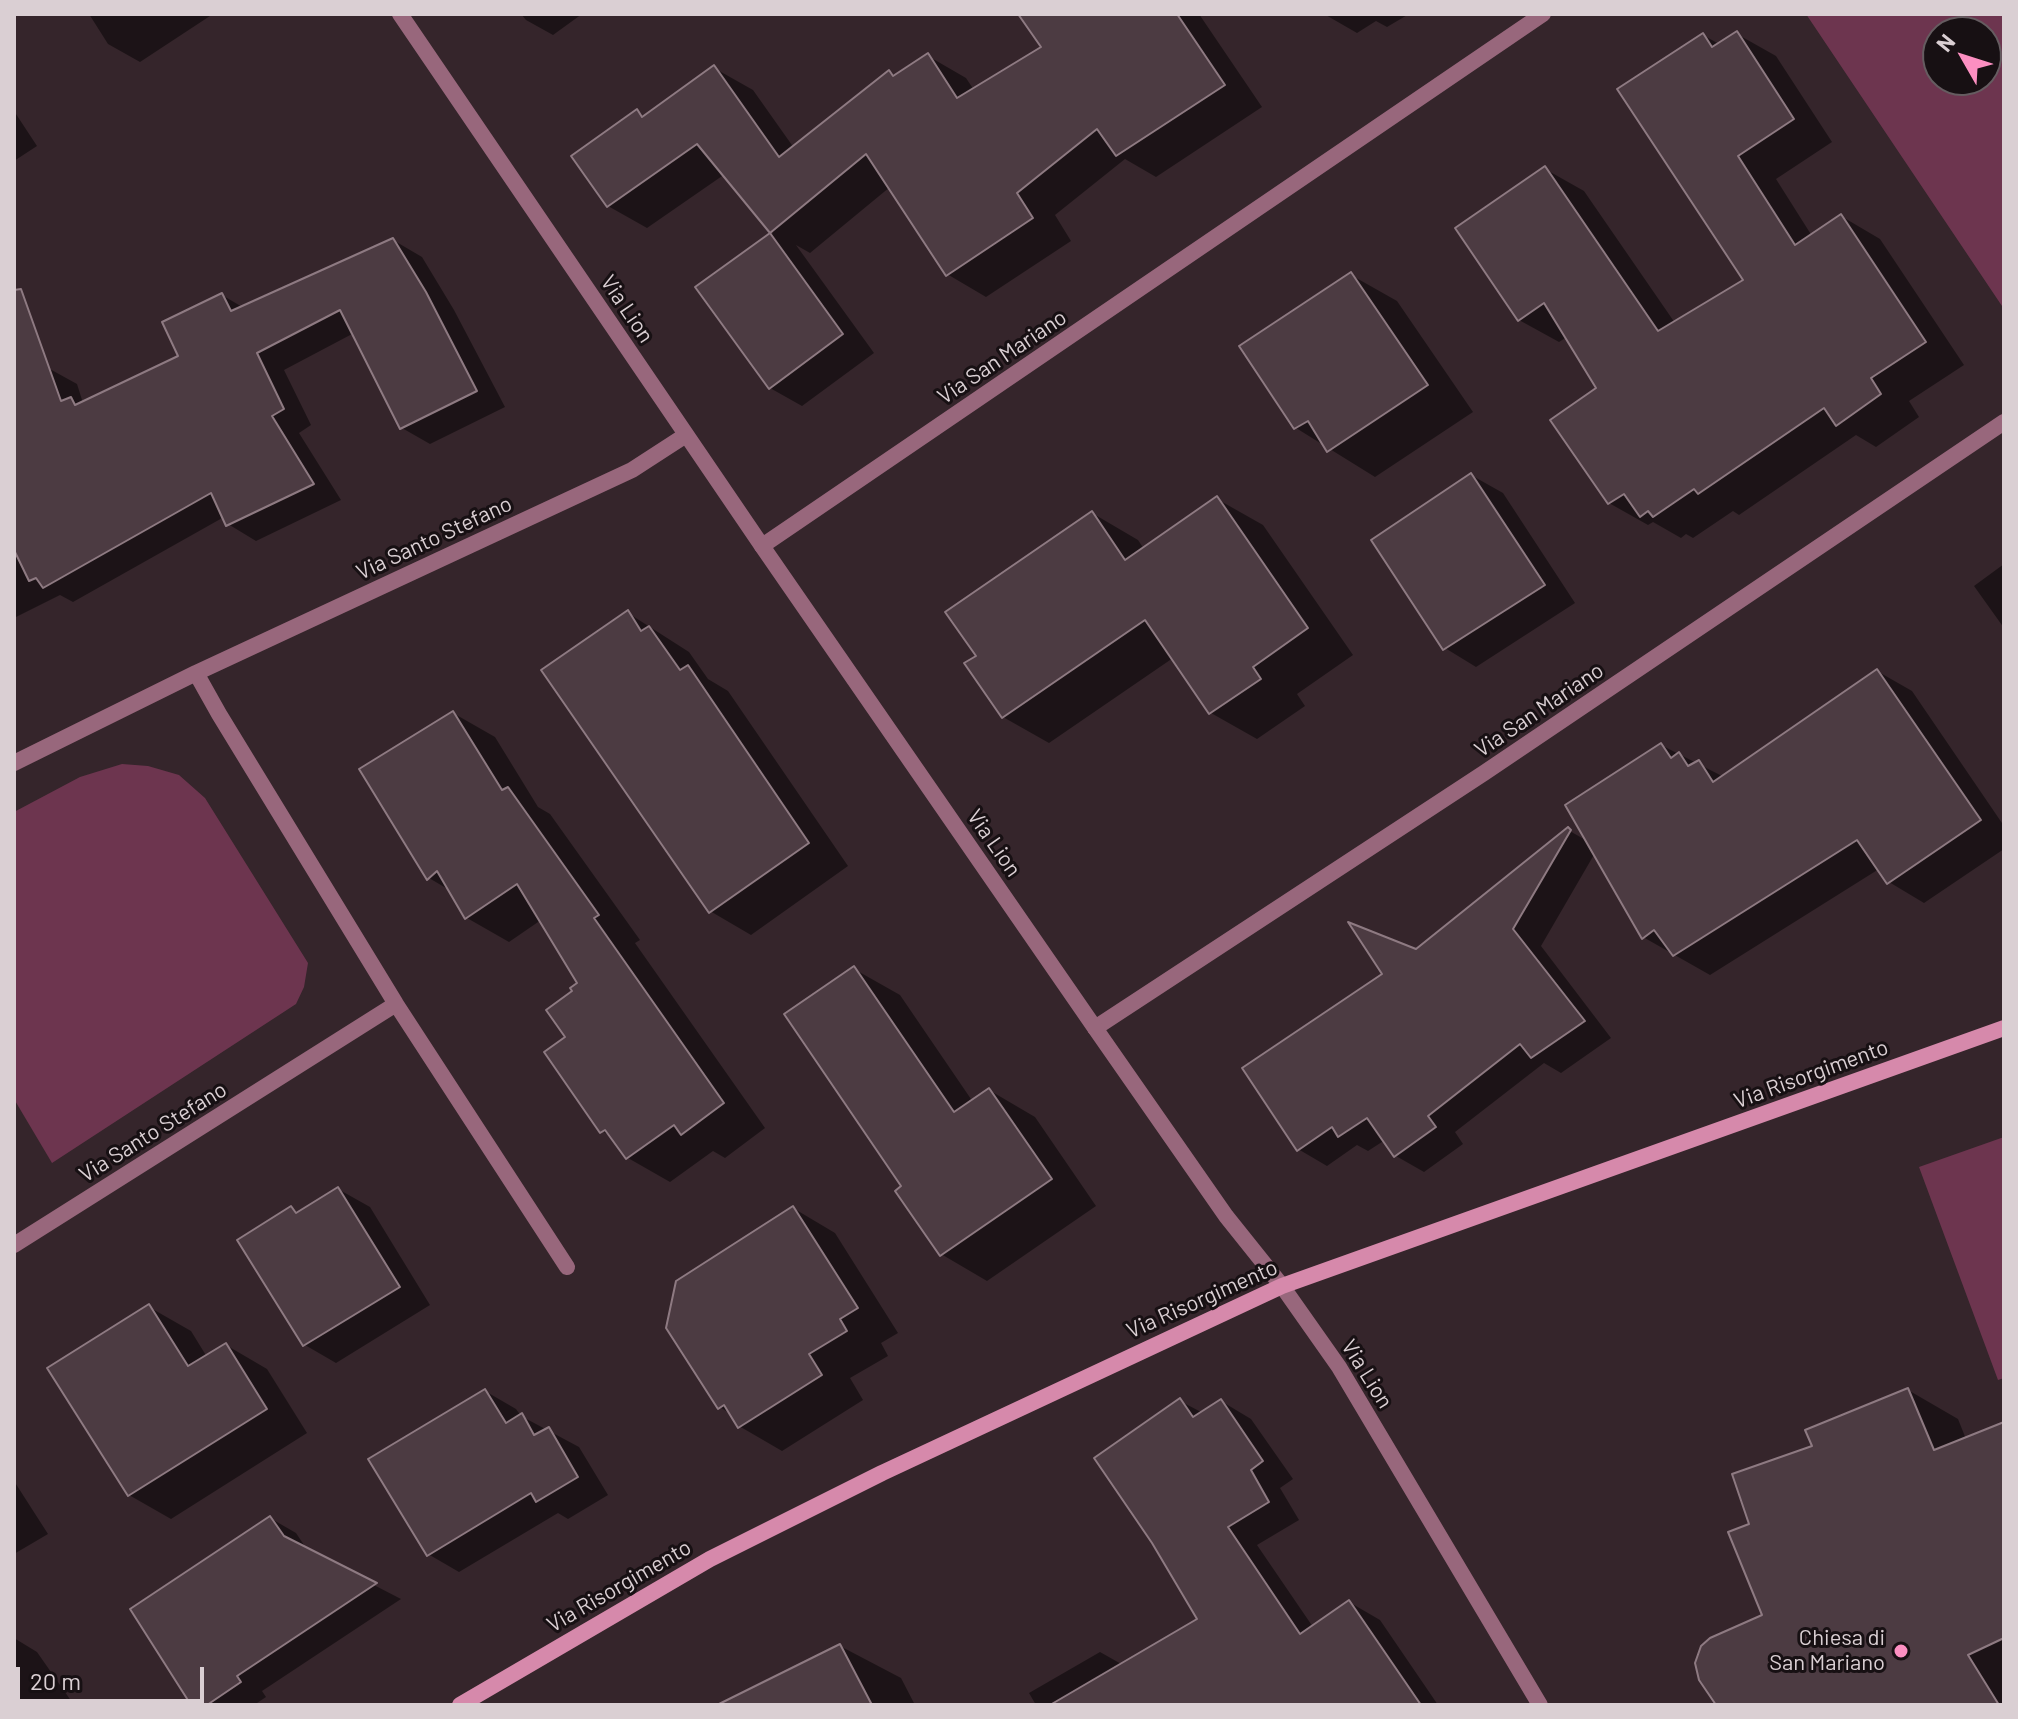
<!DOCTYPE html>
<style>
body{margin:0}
#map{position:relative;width:2018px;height:1719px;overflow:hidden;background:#35252b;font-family:Barlow,sans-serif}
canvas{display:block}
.frame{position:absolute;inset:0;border:16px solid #dacfd3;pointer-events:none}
.north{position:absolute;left:1922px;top:16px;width:80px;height:80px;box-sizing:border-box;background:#171013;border:2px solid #655c60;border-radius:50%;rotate:309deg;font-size:22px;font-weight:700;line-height:32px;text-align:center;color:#dacfd3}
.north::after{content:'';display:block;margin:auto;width:28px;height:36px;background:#fc8fc1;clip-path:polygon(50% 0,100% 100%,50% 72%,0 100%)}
.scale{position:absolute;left:16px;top:1667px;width:188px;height:36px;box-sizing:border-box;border:4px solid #dacfd3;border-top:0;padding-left:10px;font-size:24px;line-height:28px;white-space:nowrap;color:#dacfd3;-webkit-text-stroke:6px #171013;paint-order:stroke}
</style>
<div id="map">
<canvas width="2018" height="1719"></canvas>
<div class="frame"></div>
<div class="north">N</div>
<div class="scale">20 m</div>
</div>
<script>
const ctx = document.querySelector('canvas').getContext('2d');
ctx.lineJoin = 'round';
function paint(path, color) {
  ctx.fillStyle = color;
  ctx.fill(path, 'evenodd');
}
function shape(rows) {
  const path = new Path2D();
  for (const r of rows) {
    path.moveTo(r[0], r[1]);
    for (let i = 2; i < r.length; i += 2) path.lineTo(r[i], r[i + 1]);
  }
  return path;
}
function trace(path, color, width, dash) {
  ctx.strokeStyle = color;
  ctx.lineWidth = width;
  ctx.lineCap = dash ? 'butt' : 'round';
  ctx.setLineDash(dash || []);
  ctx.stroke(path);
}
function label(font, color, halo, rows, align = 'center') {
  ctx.font = font + ' Barlow,sans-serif';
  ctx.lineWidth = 6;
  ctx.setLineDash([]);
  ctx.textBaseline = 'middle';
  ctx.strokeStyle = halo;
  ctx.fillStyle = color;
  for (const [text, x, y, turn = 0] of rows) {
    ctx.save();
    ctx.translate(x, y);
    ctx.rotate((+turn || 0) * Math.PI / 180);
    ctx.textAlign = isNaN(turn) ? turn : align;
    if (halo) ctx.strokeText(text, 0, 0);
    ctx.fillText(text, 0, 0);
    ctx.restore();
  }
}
paint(shape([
 [1806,14,2004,14,2004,309],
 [1938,32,1986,32,1986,80,1938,80],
 [122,764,148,766,179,775,205,798,308,963,304,987,296,1004,52,1163,14,1099,14,812,80,777],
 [2004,1137,2004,1378,1998,1380,1919,1167]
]), '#6d354f');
paint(shape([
 [89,14,213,14,140,62,108,44],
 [521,14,582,14,553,35,526,20],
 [1020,14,1199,14,1262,107,1156,177,1125,159,1055,215,1071,241,986,297,947,274,890,187,810,253,796,245,874,353,802,406,770,388,698,288,773,233,725,174,647,228,608,206,637,112,645,117,714,68,753,90,794,148,889,72,896,76,928,56,966,78,974,90,1044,48],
 [1324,14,1409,14,1387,27,1376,21,1357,33],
 [1737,34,1776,56,1832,142,1776,179,1812,236,1841,216,1880,239,1964,365,1909,401,1919,417,1876,447,1856,435,1739,515,1733,511,1693,538,1686,534,1681,538,1653,522,1648,525,1609,503,1599,389,1567,337,1559,342,1519,320,1545,169,1584,191,1675,323,1745,280,1703,35,1719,44],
 [14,111,37,146,14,161],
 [393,240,422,257,454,310,505,407,430,444,402,428,354,333,284,370,311,425,299,433,341,500,256,541,228,524,224,517,73,602,60,595,14,618,14,384,48,368,77,384,83,403,180,357,222,295,244,308],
 [1351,275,1397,301,1473,412,1375,477,1296,428],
 [1471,475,1503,493,1575,603,1476,667,1445,648],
 [1217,499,1263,525,1353,655,1297,694,1305,706,1257,739,1211,713,1173,658,1049,743,1003,717,979,656,1092,513,1138,540,1144,549],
 [2004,564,2004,628,1974,586],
 [628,613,689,652,708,679,728,691,848,866,751,935,710,911],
 [1877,671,1912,691,2004,826,2004,849,1924,903,1889,882,1879,869,1710,975,1643,937,1595,853,1541,946,1611,1038,1561,1073,1544,1063,1455,1132,1463,1144,1424,1172,1396,1156,1385,1140,1368,1151,1357,1145,1327,1166,1298,1149,1416,951,1568,830,1589,842,1661,745,1724,777],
 [453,713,495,737,538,807,550,814,640,940,635,943,765,1128,725,1158,713,1151,670,1182,628,1158,613,1138,602,1131,574,992,580,984,541,920,509,942,467,918,451,891,429,878],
 [854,969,900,995,973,1102,989,1090,1035,1117,1096,1206,987,1281,941,1254,904,1187],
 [338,1189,370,1207,430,1305,336,1363,305,1345,291,1208,300,1213],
 [793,1208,835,1233,898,1333,881,1343,888,1356,850,1378,863,1400,782,1451,739,1426,732,1415,720,1407],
 [149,1307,191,1331,207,1357,226,1345,267,1369,307,1433,171,1519,129,1495],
 [1908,1390,1958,1419,1966,1439,2004,1430,2004,1705,1719,1705,1765,1616,1752,1525,1814,1447],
 [485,1391,516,1409,521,1416,579,1447,608,1495,568,1519,558,1513,459,1572,428,1554],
 [1180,1401,1203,1413,1221,1401,1251,1419,1293,1479,1280,1488,1299,1520,1257,1545,1313,1627,1349,1602,1380,1620,1438,1705,1036,1705,1029,1693,1100,1652,1123,1665,1200,1620],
 [14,1481,48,1534,14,1554],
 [270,1518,296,1533,308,1551,401,1599,262,1691,266,1697,254,1705,193,1705],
 [14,1638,37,1652,74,1705,14,1705],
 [840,1646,901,1678,915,1705,721,1705]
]), '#0007');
const building = shape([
 [1018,14,1177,14,1225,85,1116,156,1097,129,1017,193,1033,218,946,276,866,154,770,233,697,144,607,207,571,156,637,109,642,117,714,65,779,157,889,70,893,76,928,53,957,98,1041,47,1018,14],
 [1737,31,1794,119,1738,156,1795,245,1841,214,1926,342,1871,378,1881,394,1836,426,1824,408,1698,494,1694,489,1653,517,1648,511,1640,517,1624,494,1608,504,1550,420,1596,388,1544,303,1518,321,1455,228,1545,166,1658,331,1743,280,1617,89,1703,33,1712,47,1737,31],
 [770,233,843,334,769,389,695,287,770,233],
 [393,238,426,292,477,391,400,429,340,310,257,353,284,409,272,416,314,484,226,526,211,493,43,588,36,578,29,581,14,550,14,290,21,289,61,401,71,397,75,405,178,356,162,322,222,293,231,311,393,238],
 [1351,272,1428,385,1327,452,1308,421,1294,429,1239,346,1351,272],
 [1471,473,1545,585,1443,650,1371,540,1471,473],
 [1217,496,1308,628,1253,667,1261,679,1209,714,1145,620,1002,718,964,663,976,656,945,612,1092,511,1125,560,1217,496],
 [628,610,641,631,649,626,680,670,688,665,809,843,709,913,541,670,628,610],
 [1877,669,1981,820,1887,884,1857,840,1673,956,1654,930,1642,939,1565,805,1661,743,1671,758,1679,752,1688,766,1699,760,1713,782,1877,669],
 [453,711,502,790,508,787,599,915,594,918,724,1103,681,1135,674,1125,626,1159,605,1130,600,1133,544,1052,565,1037,546,1010,572,991,570,988,577,983,517,884,465,919,437,871,427,880,359,769,453,711],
 [1568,827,1571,830,1513,929,1585,1021,1531,1058,1520,1044,1428,1116,1436,1127,1394,1157,1367,1118,1338,1137,1332,1127,1297,1151,1242,1068,1382,974,1348,922,1416,949,1568,827],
 [854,966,954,1112,989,1088,1052,1179,940,1256,895,1191,901,1186,784,1014,854,966],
 [338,1187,400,1287,303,1346,237,1240,291,1206,296,1213,338,1187],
 [793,1206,858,1308,840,1319,847,1331,809,1354,822,1375,738,1428,724,1405,718,1409,666,1328,676,1281,793,1206],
 [149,1304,188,1366,226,1343,267,1409,128,1496,47,1368,149,1304],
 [1908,1388,1934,1450,2004,1422,2004,1638,1968,1655,1999,1705,1716,1705,1699,1680,1695,1663,1701,1646,1710,1638,1762,1615,1728,1532,1749,1524,1732,1474,1812,1446,1805,1430,1908,1388],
 [485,1389,506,1423,522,1413,534,1435,549,1427,578,1477,536,1502,531,1493,427,1556,368,1459,485,1389],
 [1180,1398,1193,1417,1221,1399,1263,1461,1251,1470,1269,1502,1228,1527,1300,1634,1349,1600,1421,1705,1050,1705,1197,1619,1152,1543,1094,1458,1180,1398],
 [270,1516,284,1536,377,1583,237,1676,241,1682,207,1705,191,1705,130,1609,270,1516],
 [840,1644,872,1705,717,1705,840,1644]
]);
paint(building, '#4c3b42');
trace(building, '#8e7a82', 2);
trace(shape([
 [762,546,1543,14],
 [196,673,219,714,396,1004,567,1267],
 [14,763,196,673,632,470,686,435],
 [1095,1028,1484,773,2004,422],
 [14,1245,396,1004]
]), '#98677c', 16);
trace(shape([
 [400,14,762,546,1095,1028,1226,1216,1282,1286,1339,1367,1540,1705]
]), '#98677c', 16);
trace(shape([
 [460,1705,710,1559,882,1473,1282,1286,2004,1028]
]), '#d689ab', 16);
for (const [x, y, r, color] of [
 [1901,1651,8,"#fc8fc1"]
]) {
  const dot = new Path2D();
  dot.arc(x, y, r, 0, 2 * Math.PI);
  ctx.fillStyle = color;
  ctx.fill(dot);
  trace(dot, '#171013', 3);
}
label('22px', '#dacfd3', '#171013', [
 ["Via Lion",627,309,56],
 ["Via San Mariano",1002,357,-34],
 ["Via Santo Stefano",434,538,-25],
 ["Via San Mariano",1539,710,-34],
 ["Via Lion",994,843,55],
 ["Via Risorgimento",1811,1074,-20],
 ["Via Santo Stefano",153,1132,-32],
 ["Via Risorgimento",1202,1299,-24],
 ["Via Lion",1367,1374,58],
 ["Via Risorgimento",619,1586,-30]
]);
label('22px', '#dacfd3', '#171013', [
 ["Chiesa di",1885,1638],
 ["San Mariano",1885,1663]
], 'right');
</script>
